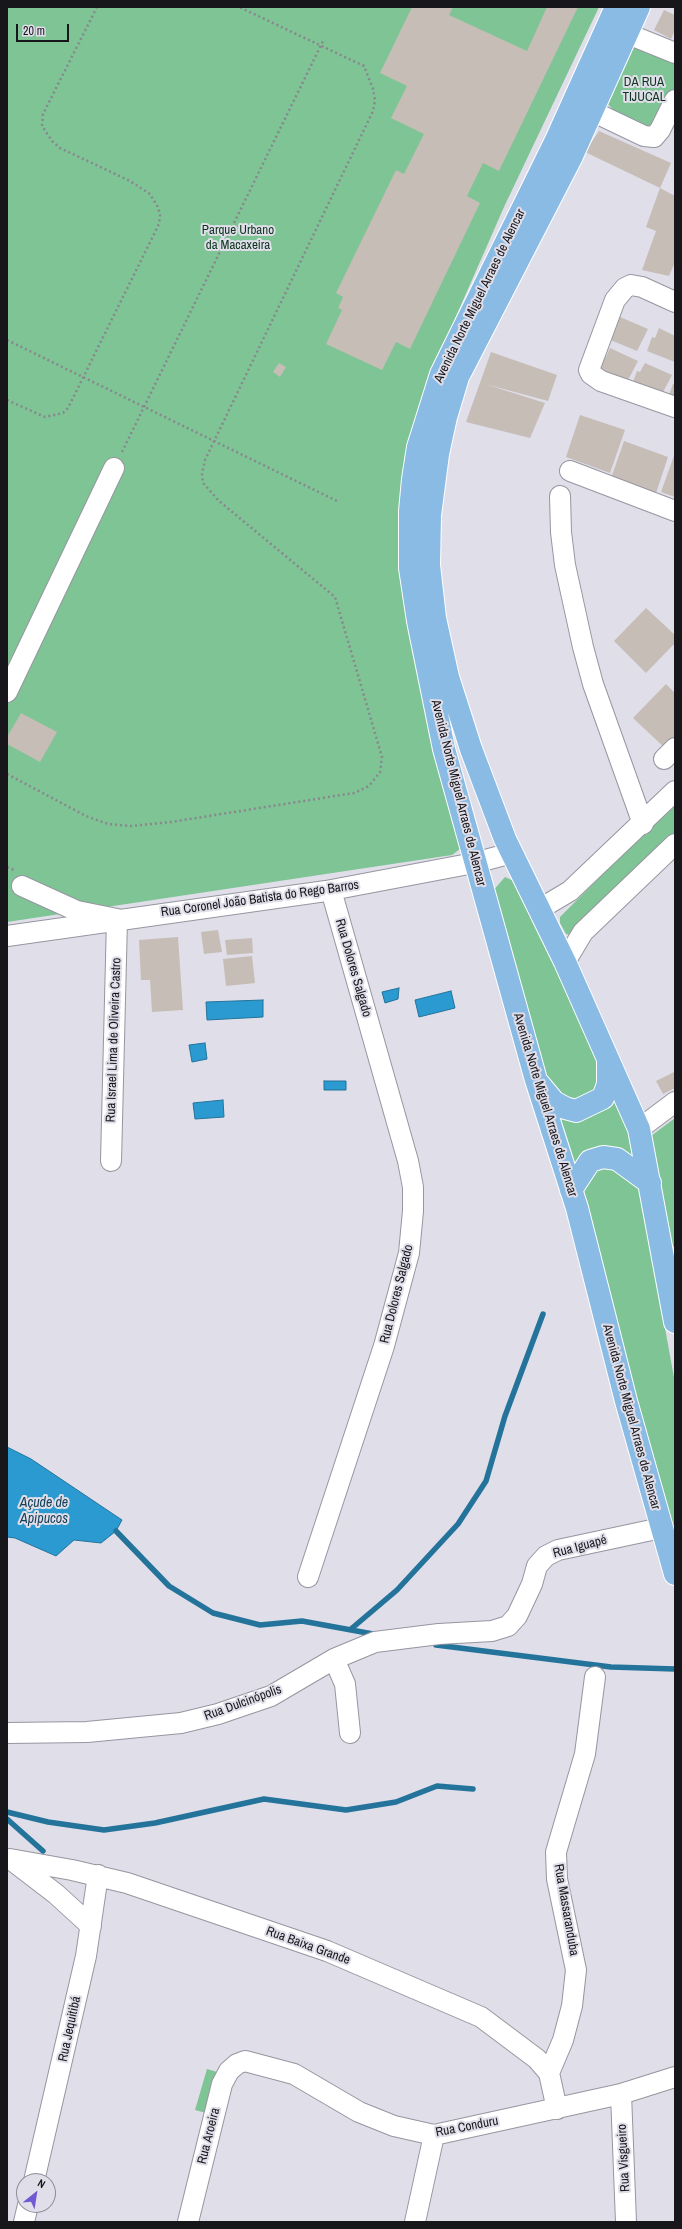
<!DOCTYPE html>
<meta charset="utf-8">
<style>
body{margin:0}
#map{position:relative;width:682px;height:2229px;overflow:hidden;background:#dfdee9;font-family:"Archivo Narrow",sans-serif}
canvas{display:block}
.frame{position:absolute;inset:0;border:8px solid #17171b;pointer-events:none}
.north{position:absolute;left:16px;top:2173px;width:40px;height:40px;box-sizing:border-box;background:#dfdee9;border:1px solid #8f8e97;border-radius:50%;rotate:30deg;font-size:11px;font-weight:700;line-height:16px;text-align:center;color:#17171b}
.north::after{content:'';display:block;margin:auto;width:14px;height:18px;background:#7259d3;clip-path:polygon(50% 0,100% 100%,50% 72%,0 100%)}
.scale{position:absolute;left:16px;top:24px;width:53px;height:18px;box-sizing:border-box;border:2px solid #17171b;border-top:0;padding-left:5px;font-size:12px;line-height:14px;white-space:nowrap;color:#17171b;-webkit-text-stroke:3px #dfdee9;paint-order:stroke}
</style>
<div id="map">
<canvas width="682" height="2229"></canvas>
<div class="frame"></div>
<div class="north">N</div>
<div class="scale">20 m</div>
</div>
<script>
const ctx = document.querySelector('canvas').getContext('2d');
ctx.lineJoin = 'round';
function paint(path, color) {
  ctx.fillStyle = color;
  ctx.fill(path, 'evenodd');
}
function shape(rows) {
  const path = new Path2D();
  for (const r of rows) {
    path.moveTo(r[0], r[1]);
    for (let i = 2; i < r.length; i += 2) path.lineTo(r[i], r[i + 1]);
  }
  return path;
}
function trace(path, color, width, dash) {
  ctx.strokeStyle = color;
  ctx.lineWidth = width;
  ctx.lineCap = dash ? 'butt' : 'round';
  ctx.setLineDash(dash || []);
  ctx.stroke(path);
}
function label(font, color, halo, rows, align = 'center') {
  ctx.font = font + ' "Archivo Narrow",sans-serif';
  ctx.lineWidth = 4;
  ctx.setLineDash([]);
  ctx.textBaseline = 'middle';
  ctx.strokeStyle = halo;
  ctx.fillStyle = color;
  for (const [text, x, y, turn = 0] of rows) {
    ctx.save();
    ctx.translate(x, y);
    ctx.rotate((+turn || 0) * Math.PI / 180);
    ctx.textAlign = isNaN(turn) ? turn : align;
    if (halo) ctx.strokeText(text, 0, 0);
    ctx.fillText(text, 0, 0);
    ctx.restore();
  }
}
paint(shape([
 [7,7,599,7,504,207,436,362,405,459,400,520,463,840,460,849,452,855,7,922],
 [635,47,655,54,675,65,675,96,657,132,614,111,607,103,631,49],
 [675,802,675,833,572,935,566,934,560,923,560,917],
 [505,877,516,882,562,978,630,1136,675,1383,675,1543,554,1102,491,893],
 [675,1118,675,1246,672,1246,667,1244,651,1136],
 [207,2069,217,2072,206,2113,195,2110]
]), '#7ec494');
const water = shape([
 [399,988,398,999,385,1003,382,992,399,988],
 [451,991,455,1008,419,1017,415,1000,451,991],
 [263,1000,263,1017,207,1020,206,1002,263,1000],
 [205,1043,207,1059,192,1062,189,1045,205,1043],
 [324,1081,346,1081,346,1090,324,1090,324,1081],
 [223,1100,224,1117,195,1119,193,1103,223,1100],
 [7,1447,31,1459,122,1520,116,1531,101,1543,74,1540,56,1556,15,1538,7,1537,7,1447]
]);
paint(water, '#2a9ad1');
trace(water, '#24739a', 1);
trace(shape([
 [116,1531,169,1586,213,1613,260,1625,302,1621,373,1634],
 [351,1629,397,1590,458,1524,486,1481,505,1416,543,1314],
 [436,1645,611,1667,675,1669],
 [7,1812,48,1822,104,1830,155,1823,264,1799,346,1810,396,1802,437,1786,473,1789],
 [7,1819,43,1851]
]), '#24739a', 5.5);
paint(shape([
 [412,7,453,7,449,15,527,51,547,7,578,7,499,171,483,163,467,196,480,203,410,349,396,342,382,370,326,344,342,310,338,308,343,297,336,293,396,170,404,174,424,134,391,118,407,86,380,73],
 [664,10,675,15,675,30,671,39,654,30],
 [599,131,671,163,660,188,585,152],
 [660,188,675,196,675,262,669,276,642,270,656,231,646,227],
 [620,317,648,329,637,351,608,339,613,325,616,326],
 [659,328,675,336,675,362,647,351,652,337,655,338],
 [610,348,638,361,627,382,598,370,603,357,606,357],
 [491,352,557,375,548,401,485,384,545,403,530,438,466,422],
 [279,363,286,367,280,377,273,372],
 [645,363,672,375,661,396,632,385,637,371,640,372],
 [673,384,675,384,675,400,668,397],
 [580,415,625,430,610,473,566,457],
 [624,441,668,457,654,499,609,484],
 [675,453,675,497,661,492],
 [646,608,675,635,675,643,646,673,614,641],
 [666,684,675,693,675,739,666,749,633,718],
 [21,713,57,732,40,762,7,744,7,737],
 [218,930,222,952,204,954,201,932],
 [178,937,183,1010,152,1012,150,980,141,980,139,940],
 [252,938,253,953,227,955,225,940],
 [252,956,255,983,226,986,223,959],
 [674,1072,675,1088,663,1094,656,1081]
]), '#c6bdb6');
const minor = shape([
 [628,34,675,53],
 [577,104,644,136,654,137,660,130,675,100],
 [675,302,642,287,631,285,625,288,615,300,589,370,591,374,601,381,675,407],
 [570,471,675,511],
 [560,496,561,532,565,565,583,647,593,684,643,824],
 [7,692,114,468],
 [664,759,675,748],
 [22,886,77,911,117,919,111,1161],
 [538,910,570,891,675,791],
 [7,936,326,891,474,863,512,853],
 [565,962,583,932,675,844],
 [639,1129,675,1102],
 [308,1577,384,1346,409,1253,413,1211,413,1187,408,1161,331,890],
 [334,1659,345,1684,350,1733],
 [7,1733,87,1732,181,1723,218,1714,271,1696,334,1659,375,1642,439,1634,492,1631,508,1626,517,1616,532,1584,537,1566,546,1556,558,1550,661,1528],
 [10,1859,72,1870,127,1883,327,1951,481,2017,537,2059,549,2073,557,2109],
 [13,1861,56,1894,91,1926],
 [549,2073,563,2040,572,2006,576,1970,557,1879,556,1852,585,1754,595,1677],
 [621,2094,626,2222],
 [34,2181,86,1956,98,1875],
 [24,2222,28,2205],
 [188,2222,222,2084,229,2071,237,2064,245,2061,294,2074,359,2112,394,2126,434,2135,621,2094,675,2077],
 [415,2222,434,2135]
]);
const major = shape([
 [616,7,557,138,441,374,418,447,413,479,410,511,410,568,418,621,444,749,536,1080,577,1208,626,1401,675,1574],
 [639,7,571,158,458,377,446,417,438,454,430,515,429,565,435,618,448,677,471,749,505,839,565,962,639,1129,675,1322],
 [539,1084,554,1102,565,1108,576,1111,603,1098,608,1084,608,1062],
 [571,1190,590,1161,603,1157,617,1159,650,1183]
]);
trace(minor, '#9696a0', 22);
trace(major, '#fff', 24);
trace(shape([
 [7,340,339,502],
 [7,400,45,417,63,413,68,408,159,224,160,215,158,207,150,194,130,181,60,148,52,141,42,126,43,114,97,7],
 [122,452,323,41],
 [7,774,86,816,108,824,131,826,171,822,354,793,369,786,380,772,382,757,335,597,219,501,203,483,202,474,205,460,373,111,375,100,373,89,364,66,239,7],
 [7,867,14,870]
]), '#88878f', 2.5, [2, 3]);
trace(minor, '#fff', 20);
trace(major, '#89bbe4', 22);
label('13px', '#0d351d', '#dfdee9', [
 ["DA RUA",644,83],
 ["TIJUCAL",644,98],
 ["Parque Urbano",238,231],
 ["da Macaxeira",238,246]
]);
label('13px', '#17171b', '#dfdee9', [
 ["Avenida Norte Miguel Arraes de Alencar",480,296,-64],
 ["Avenida Norte Miguel Arraes de Alencar",458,793,76],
 ["Rua Coronel João Batista do Rego Barros",260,899,-8],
 ["Rua Dolores Salgado",353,968,74],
 ["Rua Israel Lima de Oliveira Castro",114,1040,-88],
 ["Avenida Norte Miguel Arraes de Alencar",545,1105,73],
 ["Rua Dolores Salgado",397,1294,-76],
 ["Avenida Norte Miguel Arraes de Alencar",631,1417,75],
 ["Rua Iguapé",580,1547,-15],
 ["Rua Dulcinópolis",243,1703,-20],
 ["Rua Massaranduba",566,1910,80],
 ["Rua Baixa Grande",308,1946,20],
 ["Rua Jequitibá",70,2029,-78],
 ["Rua Conduru",467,2127,-11],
 ["Rua Aroeira",209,2136,-76],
 ["Rua Visgueiro",624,2158,-93]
]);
label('italic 14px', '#123e56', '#dfdee9', [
 ["Açude de",44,1503],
 ["Apipucos",44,1519]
]);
</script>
